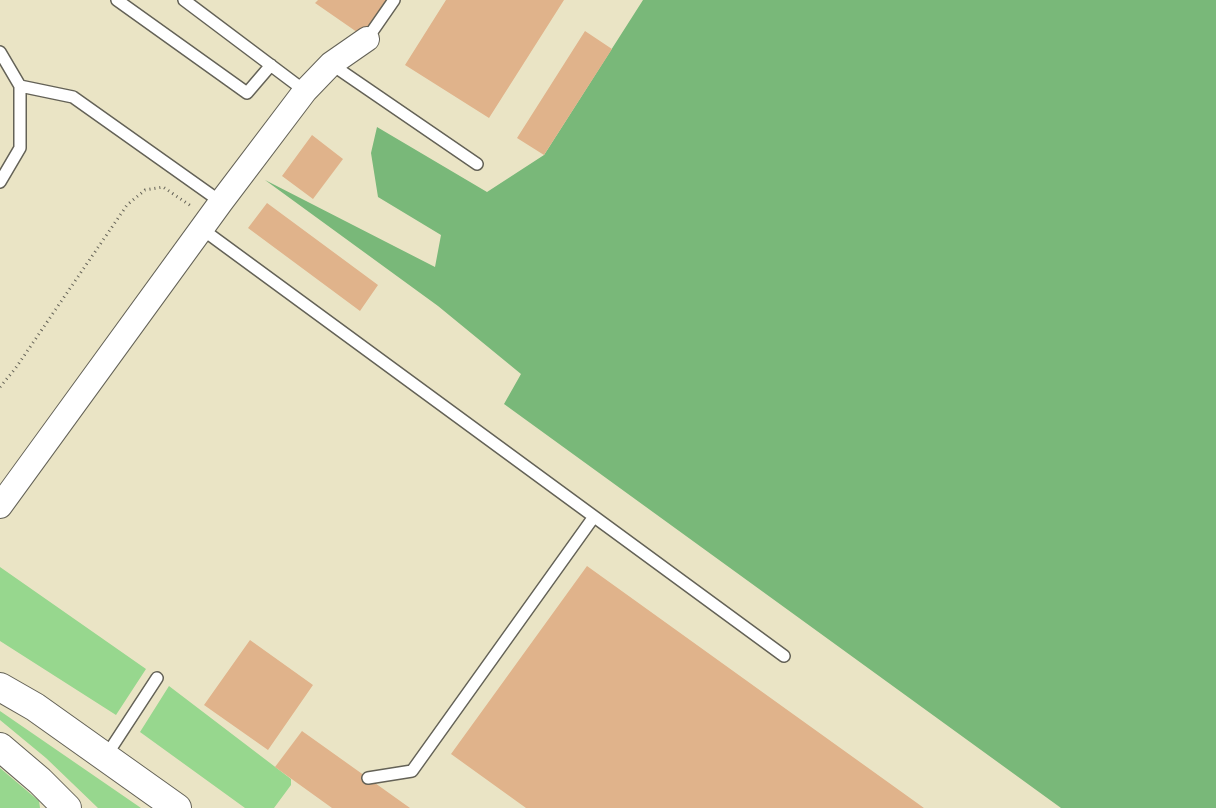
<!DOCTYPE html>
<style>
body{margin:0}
canvas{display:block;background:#eae4c5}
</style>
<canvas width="1216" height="808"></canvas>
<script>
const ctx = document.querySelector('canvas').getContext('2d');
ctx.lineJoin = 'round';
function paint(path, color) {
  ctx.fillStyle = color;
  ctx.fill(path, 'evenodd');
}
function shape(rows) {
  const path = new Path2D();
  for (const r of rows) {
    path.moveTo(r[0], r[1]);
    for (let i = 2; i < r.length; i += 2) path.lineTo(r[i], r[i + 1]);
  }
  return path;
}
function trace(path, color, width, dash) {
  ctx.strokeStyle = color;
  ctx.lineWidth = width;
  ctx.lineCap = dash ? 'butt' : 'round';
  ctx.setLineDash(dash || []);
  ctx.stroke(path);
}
paint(shape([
 [0,567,146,669,116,715,0,641],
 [169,686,291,779,291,785,274,808,245,808,140,732],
 [0,711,141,808,98,808,46,758,0,720],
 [0,768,39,801,40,808,0,808]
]), '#97d78e');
paint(shape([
 [643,0,1216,0,1216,808,1061,808,504,404,521,374,438,306,265,180,435,267,441,235,378,197,371,153,377,127,487,192,544,155]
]), '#79b879');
paint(shape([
 [318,0,394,0,367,39,315,3],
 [446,0,564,0,489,118,405,65],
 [585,31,612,49,544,155,517,138],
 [312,135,343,159,313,199,282,176],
 [267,203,378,285,360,311,248,228],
 [587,566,786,709,924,808,526,808,451,754],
 [250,640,313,685,268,750,204,705],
 [302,731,410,808,332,808,275,767]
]), '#e0b38b');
const service = shape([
 [117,0,247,93,271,65],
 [184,0,305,91],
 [367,39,394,0],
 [0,52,20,86,20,148,0,182],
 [331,64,477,164],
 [20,86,73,97,221,202],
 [202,229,784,656],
 [106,756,157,678],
 [368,778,412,771,593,518]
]);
const minor = shape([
 [0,506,221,202,305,91,331,64,367,39]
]);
const tertiary = shape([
 [0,687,35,707,177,808],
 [0,747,40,781,67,808]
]);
trace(service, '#646257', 14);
trace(minor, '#646257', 26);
trace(tertiary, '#646257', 30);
trace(shape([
 [0,387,15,369,127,205,145,190,163,187,191,206]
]), '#646257', 3, [1, 4]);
trace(service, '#fff', 11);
trace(minor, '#fff', 24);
trace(tertiary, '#fff', 28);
</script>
